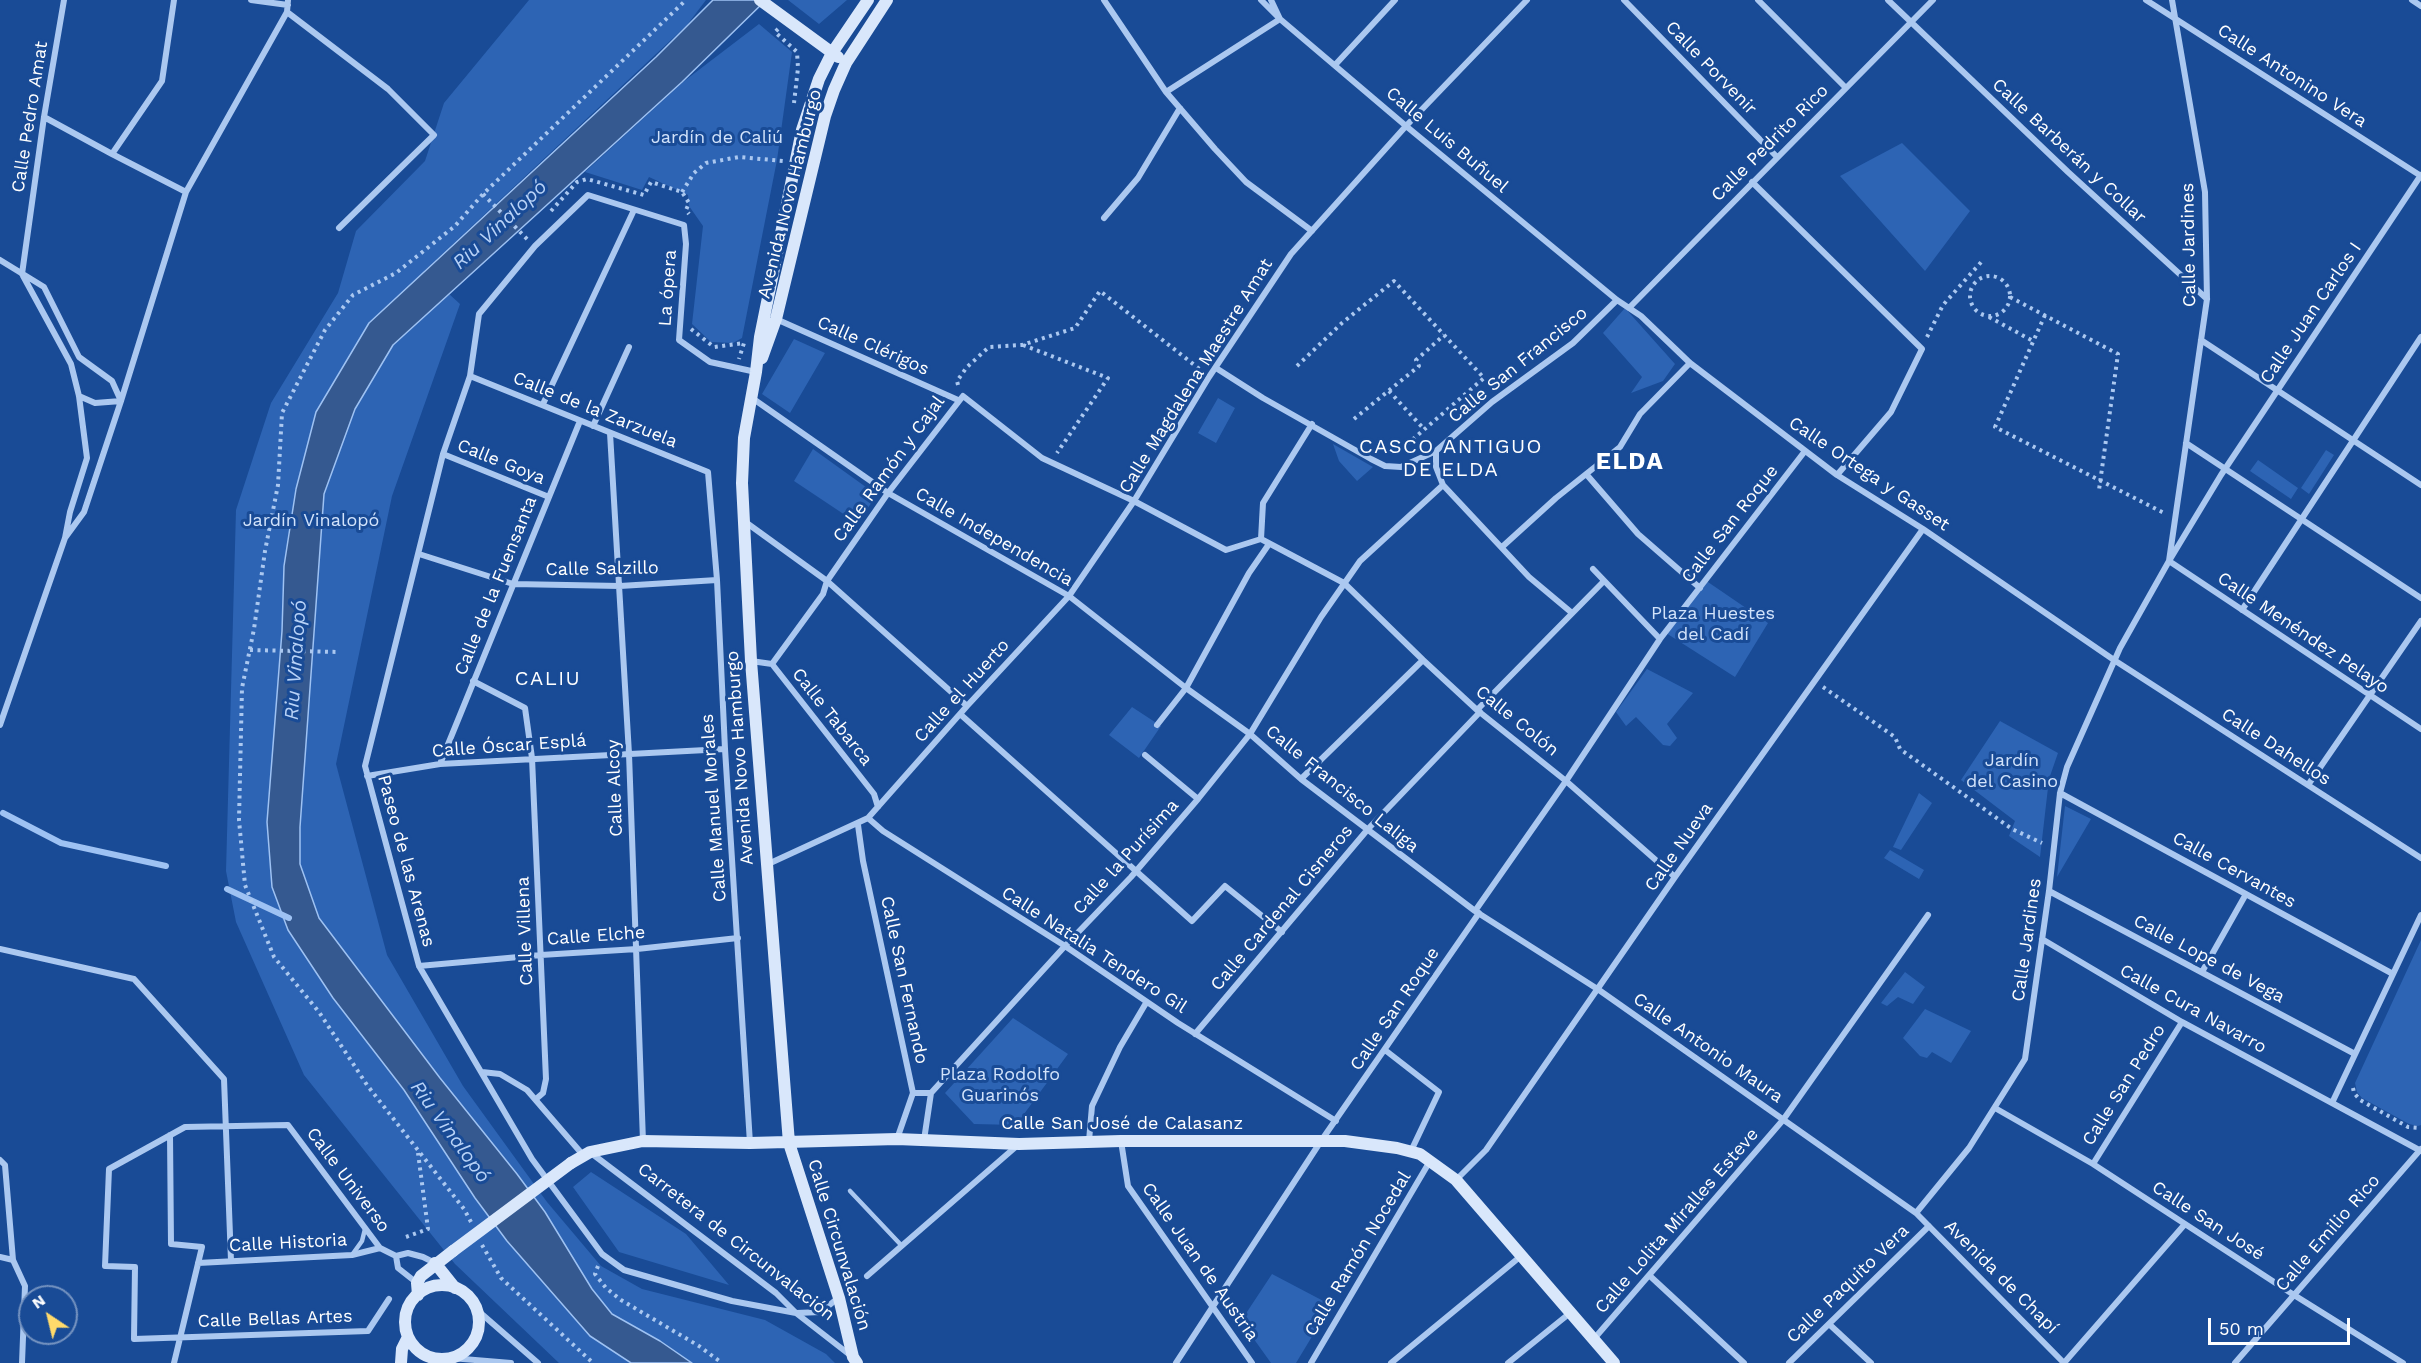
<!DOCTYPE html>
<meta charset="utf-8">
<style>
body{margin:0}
#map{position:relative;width:2421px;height:1363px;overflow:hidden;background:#194b96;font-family:"Work Sans",sans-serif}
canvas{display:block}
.north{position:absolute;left:18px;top:1285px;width:60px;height:60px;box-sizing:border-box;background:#194b96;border:2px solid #7593c0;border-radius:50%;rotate:325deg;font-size:16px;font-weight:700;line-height:24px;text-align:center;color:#fff}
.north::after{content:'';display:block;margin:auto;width:21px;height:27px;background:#ffda6b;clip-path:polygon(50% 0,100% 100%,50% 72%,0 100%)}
.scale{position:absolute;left:2208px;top:1318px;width:142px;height:27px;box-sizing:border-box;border:3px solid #fff;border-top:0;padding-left:8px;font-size:18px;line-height:21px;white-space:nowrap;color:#fff;-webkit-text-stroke:4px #194b96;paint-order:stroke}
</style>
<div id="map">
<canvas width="2421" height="1363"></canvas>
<div class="north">N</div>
<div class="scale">50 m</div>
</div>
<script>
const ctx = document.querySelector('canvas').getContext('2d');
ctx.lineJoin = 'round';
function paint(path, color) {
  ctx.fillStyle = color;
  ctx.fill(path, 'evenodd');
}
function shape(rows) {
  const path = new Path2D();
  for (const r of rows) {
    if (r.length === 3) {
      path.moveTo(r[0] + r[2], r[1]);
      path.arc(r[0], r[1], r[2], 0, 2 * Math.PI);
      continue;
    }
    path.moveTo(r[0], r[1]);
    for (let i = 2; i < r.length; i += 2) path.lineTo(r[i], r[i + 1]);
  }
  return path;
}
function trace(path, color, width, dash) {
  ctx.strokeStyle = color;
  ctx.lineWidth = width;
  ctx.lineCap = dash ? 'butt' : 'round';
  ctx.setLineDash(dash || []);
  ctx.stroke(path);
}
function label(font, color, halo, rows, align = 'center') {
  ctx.font = font + ' "Work Sans",sans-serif';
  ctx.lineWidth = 6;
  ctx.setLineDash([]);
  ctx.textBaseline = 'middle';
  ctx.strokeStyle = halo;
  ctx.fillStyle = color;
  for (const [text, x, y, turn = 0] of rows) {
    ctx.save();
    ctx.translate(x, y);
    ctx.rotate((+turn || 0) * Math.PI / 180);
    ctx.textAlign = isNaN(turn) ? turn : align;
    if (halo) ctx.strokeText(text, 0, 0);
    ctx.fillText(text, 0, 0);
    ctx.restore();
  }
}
paint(shape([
 [529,0,706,0,687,25,424,271,460,304,392,496,336,764,387,955,463,1086,547,1202,601,1266,642,1289,765,1320,826,1354,835,1363,559,1363,455,1264,304,1075,236,922,226,871,236,510,271,403,338,293,356,231,425,161,444,103],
 [788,0,847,0,819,24],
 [759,24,792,52,777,160,742,338,733,343,711,342,692,324,703,226,689,206,688,195,649,177,642,190,585,172,683,82],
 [1902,143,1970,211,1925,271,1840,176],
 [1625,308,1675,364,1663,381,1631,393,1642,377,1603,333],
 [794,339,825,353,790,413,762,394],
 [1218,398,1235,408,1216,443,1198,433],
 [1333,444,1373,467,1357,481,1339,461],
 [813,449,877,495,857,523,794,481],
 [2326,450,2334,455,2309,494,2301,488],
 [2258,460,2298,488,2291,499,2250,471],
 [1705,580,1768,623,1735,677,1666,633],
 [1647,669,1693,693,1667,724,1677,738,1670,746,1663,745,1636,717,1626,726,1616,712],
 [1132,707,1161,726,1139,758,1109,735],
 [2000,721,2058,753,2049,779,2040,857,2009,836,2015,821,1961,780],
 [1919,793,1932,803,1901,850,1893,847],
 [2065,806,2091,819,2057,877],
 [1890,850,1924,870,1919,879,1884,858],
 [2421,940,2421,1125,2418,1126,2409,1124,2362,1098,2357,1092,2355,1083],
 [1905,972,1925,987,1913,1004,1898,997,1887,1006,1881,1003],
 [1925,1009,1971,1031,1951,1063,1932,1052,1927,1058,1920,1056,1903,1038],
 [1013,1018,1068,1054,1016,1125,974,1124,945,1093],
 [591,1172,686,1234,729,1285,619,1252,573,1187],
 [1272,1274,1331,1305,1296,1363,1271,1363,1241,1321]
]), '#2d64b4');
const water = shape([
 [713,0,766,0,682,82,393,345,355,409,324,494,300,827,300,864,319,918,440,1078,517,1174,545,1212,592,1289,612,1314,660,1341,692,1363,631,1363,590,1336,507,1241,475,1198,404,1090,333,998,288,930,272,887,267,822,282,631,284,566,296,489,316,412,369,323,656,57,713,0]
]);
paint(water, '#355990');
trace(water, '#9ec2f3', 1.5);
trace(shape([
 [3,813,61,843,166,866],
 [227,889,289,918]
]), '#9ec2f3', 6);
trace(shape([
 [778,29,775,32,797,52,798,68,794,103],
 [682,192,694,173,706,163,739,157,783,161],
 [483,194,528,240],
 [551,211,577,182,587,179,644,195,651,182,682,192,689,203,686,210,689,214],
 [1990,296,20],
 [2010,297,2118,354,2099,490],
 [2045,315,1995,427,2164,513],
 [1989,317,2033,341],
 [691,329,714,347,744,343,739,359],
 [1927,337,1943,305,1983,260],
 [1023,345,1108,378,1057,453],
 [1297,366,1342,323,1394,281,1484,378,1405,446],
 [958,385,957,381,967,367,989,347,1022,345,1075,328,1100,291,1202,371],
 [1389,391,1424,429],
 [1354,419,1419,366,1416,360,1444,335],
 [250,650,339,652],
 [1823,687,1895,737,1900,749,2012,829,2042,843],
 [2353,1088,2354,1093,2360,1100,2408,1127,2421,1128],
 [471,1222,464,1209,367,1085,319,1012,274,957,245,885,239,820,242,688,254,629,265,551,278,485,282,413,325,330,353,295,396,273,455,226,483,194,686,0],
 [406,1237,428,1229,418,1153],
 [482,1245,501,1278,593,1363],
 [598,1266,595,1274,606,1288,621,1300,699,1346,722,1363]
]), '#abc8f0', 4, [3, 4.5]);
trace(shape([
 [850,1191,902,1246],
 [352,1255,362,1241,365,1229]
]), '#abc8f0', 4.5);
trace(shape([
 [251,0,288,5],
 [1104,0,1166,92,1215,149,1246,182,1312,231],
 [1261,0,1280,19,1406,126,1617,300,1641,316,1690,363,1837,475,1923,529,2114,660,2421,858],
 [1624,0,1777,157],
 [1758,0,1846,88],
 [1888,0,2068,172,2207,299],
 [2146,0,2421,176],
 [2412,0,2421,6],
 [287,12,388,89,434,135,339,228],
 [1335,65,1395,0],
 [1166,92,1280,19,1271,0],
 [44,117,112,154,162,81,174,0],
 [112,154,186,192],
 [2421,175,2221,475,2169,561,2421,729],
 [1752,182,1922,349,1891,412,1837,475],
 [1104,218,1138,178,1180,108],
 [0,260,44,287,79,357,112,381,121,401,95,403,79,396],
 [22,274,44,117,64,0],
 [1629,308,1933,0],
 [776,319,958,400],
 [2201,340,2421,485],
 [1216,368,1263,398,1371,459,1385,466,1401,467,1436,451,1492,402,1573,343,1617,300],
 [756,372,710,362,679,340,686,244,684,225,588,195,535,246,479,314,470,376,443,454,365,766,419,966,532,1159,602,1254,624,1270,732,1301,796,1313,821,1312,838,1298],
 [470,376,708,472,717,580,725,749,750,1143],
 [752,398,888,493,1069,596,1186,688,1250,734,1301,779,1475,911,1599,990,1916,1213,2064,1363],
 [543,404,634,210],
 [593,426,629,347],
 [610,433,629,754,643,1141],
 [2186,443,2421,598],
 [1436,451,1436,467,1443,485,1529,577,1572,613],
 [443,454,549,497],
 [1587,475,1638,534,1700,588],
 [744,521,827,581,967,706],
 [65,538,84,512,121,401,186,192,287,12,288,0],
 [1261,539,1263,503,1312,424],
 [1502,547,1556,498,1620,447,1640,414,1690,363],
 [419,554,513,584,620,586,717,580],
 [1593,569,1660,639],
 [2242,610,2421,337],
 [751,661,772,664,874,794,878,807],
 [772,664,823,594,827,581,888,493,963,396,1042,458,1134,501,1226,550,1261,539,1344,583,1423,660,1477,710,1566,781,1675,877],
 [473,681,525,708,532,758,546,1079,543,1093,536,1099],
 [1477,710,1604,581],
 [960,714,1192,921,1225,886,1282,932],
 [0,725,65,538,70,512,87,458,79,396,71,364,22,274],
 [1157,725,1186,688,1249,573,1269,544],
 [1145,755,1198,799],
 [440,764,580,421],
 [367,776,440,764,725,749],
 [1301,779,1423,660],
 [2308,785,2421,621],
 [2060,793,2393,974],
 [868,818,883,831,1065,946,1178,1023,1336,1121],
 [858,825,863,861,913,1093,897,1139],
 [766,865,868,818,967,706,1069,596,1134,501,1209,377,1291,254,1406,126,1527,0],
 [2049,891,2355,1054],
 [1475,911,1566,781,1660,639,1805,451],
 [2042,939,2182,1022,2421,1151],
 [0,949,134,979,224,1079,231,1261],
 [419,966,541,955,637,949,738,938],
 [2202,972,2246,894],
 [1195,1034,1368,829,1480,712],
 [1385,1050,1439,1092,1411,1151],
 [482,1072,500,1074,527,1090,583,1155],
 [913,1093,931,1093],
 [2332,1103,2421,915],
 [1995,1108,2093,1164,2294,1295,2403,1363],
 [170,1135,171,1244,202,1247,174,1363],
 [924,1140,931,1093,1065,946,1131,877,1198,799,1250,734,1321,617,1360,561,1443,485],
 [1089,1141,1092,1106,1120,1047,1146,1003],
 [1121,1141,1128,1186,1252,1363],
 [591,1153,776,1293,796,1313,850,1355],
 [0,1160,5,1165,13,1260],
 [2093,1164,2182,1022],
 [1456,1180,1486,1150,1675,877,1923,529],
 [1916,1213,1969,1148,2025,1059,2049,891,2060,793,2067,767,2120,648,2169,561,2207,299,2205,192,2172,0],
 [396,1256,398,1268,417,1283],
 [0,1257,13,1260,25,1286,22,1363],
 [198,1263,352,1255,380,1248],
 [867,1276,1019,1144],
 [1650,1276,1744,1363],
 [389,1299,368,1331,134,1339,135,1267,105,1266,109,1169,185,1127,288,1125,380,1248,396,1256,408,1253,423,1257,435,1263],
 [476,1309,538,1363],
 [1829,1324,1871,1363],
 [1593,1340,1783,1120,1928,915],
 [451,1358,511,1363],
 [1176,1363,1321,1141,1479,913],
 [1311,1363,1430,1161],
 [1391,1363,1521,1256],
 [1508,1363,1570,1313],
 [1789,1363,1929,1226],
 [2064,1363,2185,1224],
 [2235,1363,2421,1149]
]), '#abc8f0', 6);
trace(shape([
 [760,0,838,57],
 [762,358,776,319,825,116,834,90,846,63,887,0],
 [571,1163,590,1152,643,1141,750,1143,897,1139,1019,1144,1121,1141,1345,1141,1397,1148,1420,1154,1456,1180,1614,1363],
 [435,1263,455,1288],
 [442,1322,37],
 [418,1295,417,1283,421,1276,453,1251],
 [401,1363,402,1349,408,1337],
 [857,1363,853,1357,839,1298,789,1143,751,661,742,483,744,438,756,372,760,337,802,130,819,79,832,53,868,0]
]), '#d9e7fb', 12);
trace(shape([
 [453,1251,571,1163]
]), '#d9e7fb', 12);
label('18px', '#fff', '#194b96', [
 ["Calle Porvenir",1711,68,46],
 ["Calle Antonino Vera",2292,76,33],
 ["Calle Pedro Amat",30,117,-81],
 ["Calle Luis Buñuel",1447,140,40],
 ["Calle Pedrito Rico",1770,143,-45],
 ["Calle Barberán y Collar",2069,151,43],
 ["Avenida Novo Hamburgo",790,194,-76],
 ["Calle Jardines",2189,245,-91],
 ["La ópera",668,288,-86],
 ["Calle Juan Carlos I",2311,313,-56],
 ["Calle Clérigos",873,346,24],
 ["Calle San Francisco",1518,365,-39],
 ["Calle Magdalena Maestre Amat",1196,376,-58],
 ["Calle de la Zarzuela",595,410,22],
 ["Calle Goya",501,462,22],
 ["Calle Ramón y Cajal",889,469,-54],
 ["Calle Ortega y Gasset",1869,474,34],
 ["Calle San Roque",1730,524,-52],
 ["Calle Independencia",994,537,30],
 ["Calle Salzillo",602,569,-1],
 ["Calle de la Fuensanta",496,586,-68],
 ["Calle Menéndez Pelayo",2303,633,34],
 ["Calle el Huerto",962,691,-48],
 ["Calle Tabarca",832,717,52],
 ["Calle Colón",1517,721,39],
 ["Calle Óscar Esplá",509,746,-4],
 ["Calle Dahellos",2276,747,33],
 ["Avenida Novo Hamburgo",740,758,-94],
 ["Calle Alcoy",615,788,-92],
 ["Calle Francisco Laliga",1342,789,39],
 ["Calle Manuel Morales",714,808,-94],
 ["Calle Nueva",1679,847,-55],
 ["Calle la Purísima",1126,857,-48],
 ["Paseo de las Arenas",406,861,75],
 ["Calle Cervantes",2234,870,29],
 ["Calle Cardenal Cisneros",1282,908,-50],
 ["Calle Villena",525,931,-92],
 ["Calle Elche",596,936,-4],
 ["Calle Jardines",2027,940,-82],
 ["Calle Natalia Tendero Gil",1094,950,33],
 ["Calle Lope de Vega",2209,959,28],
 ["Calle San Fernando",904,980,78],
 ["Calle San Roque",1395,1009,-56],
 ["Calle Cura Navarro",2193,1009,29],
 ["Calle Antonio Maura",1708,1048,35],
 ["Calle San Pedro",2124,1085,-58],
 ["Calle San José de Calasanz",1122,1124],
 ["Calle Universo",348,1180,53],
 ["Calle Lolita Miralles Esteve",1677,1221,-49],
 ["Calle San José",2208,1221,33],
 ["Calle Emilio Rico",2328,1233,-49],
 ["Carretera de Circunvalación",736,1242,38],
 ["Calle Historia",288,1243,-3],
 ["Calle Circunvalación",839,1245,73],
 ["Calle Ramón Nocedal",1358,1254,-59],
 ["Calle Juan de Austria",1200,1262,55],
 ["Avenida de Chapí",2001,1277,45],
 ["Calle Paquito Vera",1848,1284,-44],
 ["Calle Bellas Artes",275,1319,-2]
]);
label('18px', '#d2e3fb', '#194b96', [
 ["Jardín de Caliú",717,138],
 ["Jardín Vinalopó",311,521],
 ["Plaza Huestes",1713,614],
 ["del Cadí",1713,635],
 ["Jardín",2012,761],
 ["del Casino",2012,782],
 ["Plaza Rodolfo",1000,1075],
 ["Guarinós",1000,1096]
]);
label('italic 20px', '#b8d2f7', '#194b96', [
 ["Riu Vinalopó",500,225,-43],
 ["Riu Vinalopó",296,660,-86],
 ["Riu Vinalopó",450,1132,54]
]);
ctx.letterSpacing = '1.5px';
label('20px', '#fff', '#194b96', [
 ["CASCO ANTIGUO",1451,447],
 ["DE ELDA",1451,470],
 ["CALIU",548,679]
]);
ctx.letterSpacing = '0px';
ctx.letterSpacing = '1.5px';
label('bold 24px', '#fff', '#194b96', [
 ["ELDA",1630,462]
]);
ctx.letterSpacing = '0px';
</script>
